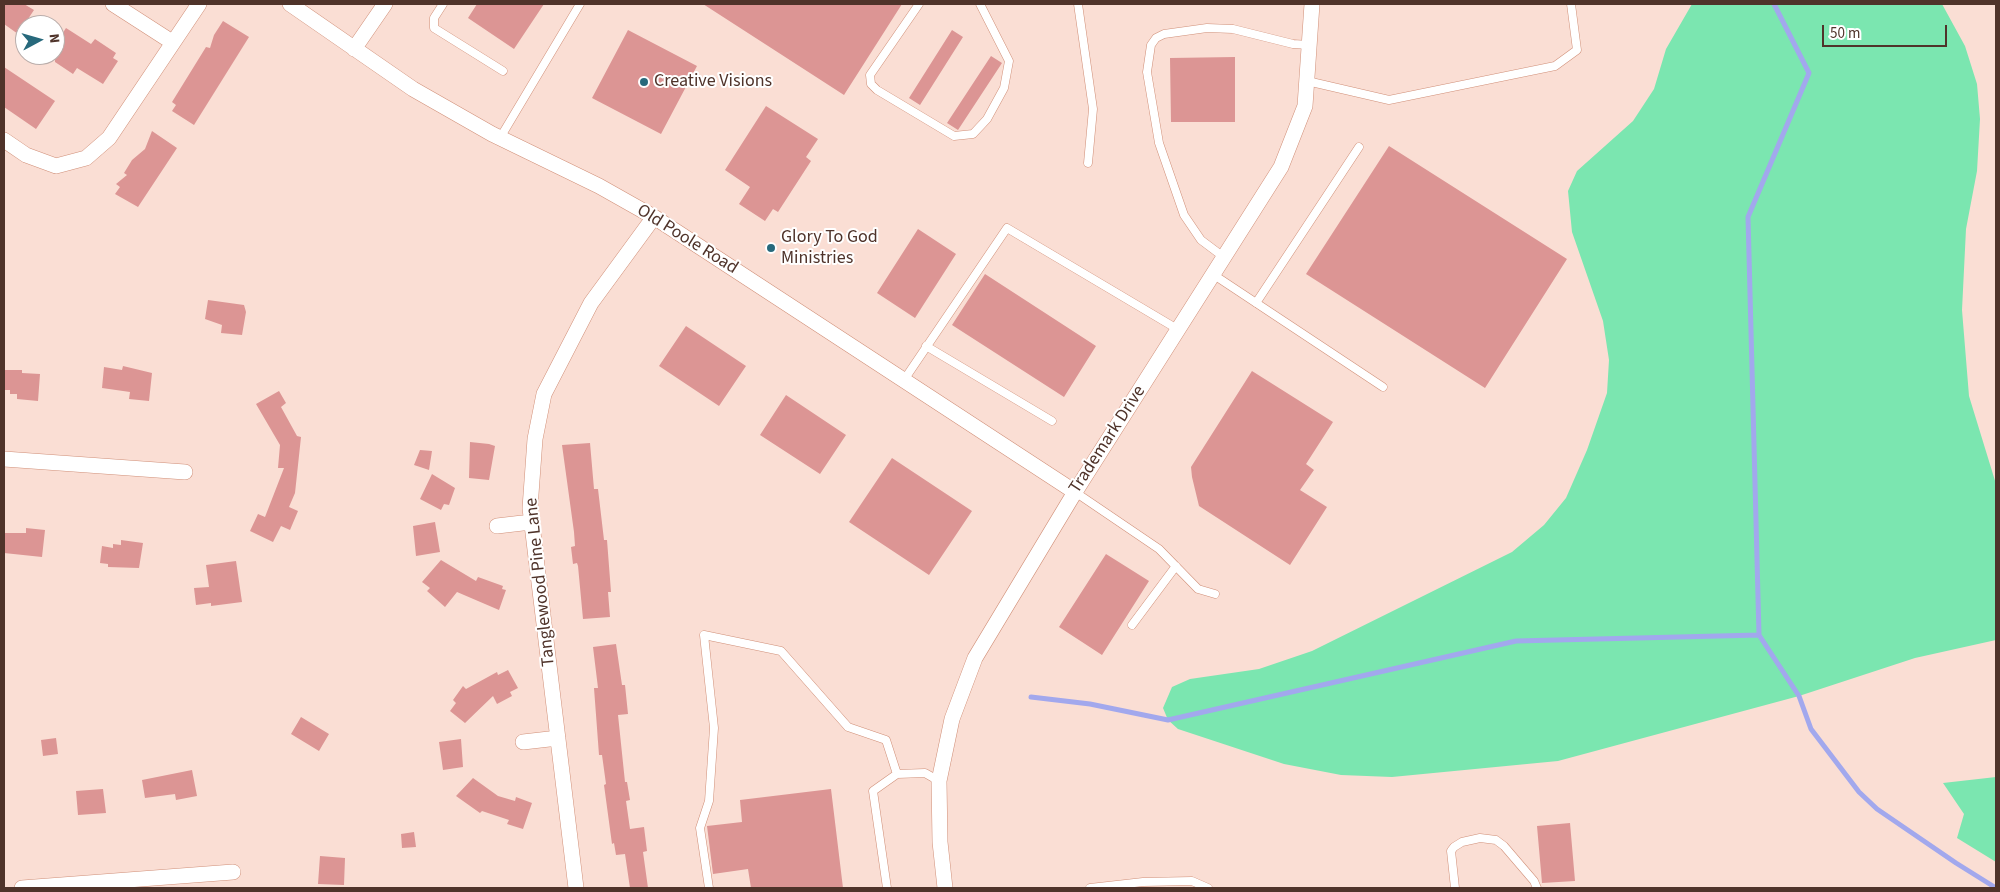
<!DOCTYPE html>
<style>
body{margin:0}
#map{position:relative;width:2000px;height:892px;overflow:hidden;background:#faded4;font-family:"Source Sans 3",sans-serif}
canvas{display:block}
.frame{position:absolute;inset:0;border:5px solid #4f332a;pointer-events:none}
.north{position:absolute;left:15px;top:15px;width:50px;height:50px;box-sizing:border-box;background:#fff;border:1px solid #b9adaa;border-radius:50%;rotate:84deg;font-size:14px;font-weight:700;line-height:20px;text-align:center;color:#4f332a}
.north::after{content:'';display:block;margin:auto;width:18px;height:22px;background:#27697c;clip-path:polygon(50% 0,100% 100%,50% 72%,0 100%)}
.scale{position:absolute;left:1822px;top:25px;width:125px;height:22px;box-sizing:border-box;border:2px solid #4f332a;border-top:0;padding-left:6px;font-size:15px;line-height:18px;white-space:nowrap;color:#4f332a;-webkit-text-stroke:4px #fff;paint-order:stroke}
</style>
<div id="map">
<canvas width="2000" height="892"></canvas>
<div class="frame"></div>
<div class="north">N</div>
<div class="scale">50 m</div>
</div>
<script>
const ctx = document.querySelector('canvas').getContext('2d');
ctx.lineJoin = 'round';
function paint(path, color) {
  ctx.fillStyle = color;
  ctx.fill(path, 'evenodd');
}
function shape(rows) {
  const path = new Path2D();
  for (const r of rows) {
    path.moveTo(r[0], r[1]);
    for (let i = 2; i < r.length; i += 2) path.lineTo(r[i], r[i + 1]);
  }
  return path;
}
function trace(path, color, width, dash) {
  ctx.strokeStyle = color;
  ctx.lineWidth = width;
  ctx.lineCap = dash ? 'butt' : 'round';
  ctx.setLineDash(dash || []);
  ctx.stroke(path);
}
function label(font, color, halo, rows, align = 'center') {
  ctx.font = font + ' "Source Sans 3",sans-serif';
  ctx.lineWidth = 4;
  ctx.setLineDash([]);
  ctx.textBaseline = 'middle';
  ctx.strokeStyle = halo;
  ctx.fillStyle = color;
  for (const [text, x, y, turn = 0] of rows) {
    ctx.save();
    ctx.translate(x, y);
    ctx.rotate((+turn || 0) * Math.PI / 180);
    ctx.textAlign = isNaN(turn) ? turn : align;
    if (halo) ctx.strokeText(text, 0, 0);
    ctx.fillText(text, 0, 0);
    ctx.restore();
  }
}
paint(shape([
 [1692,4,1942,4,1965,46,1977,84,1980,119,1977,171,1966,229,1962,310,1969,396,1996,484,1996,640,1915,658,1799,696,1558,761,1392,777,1341,775,1284,764,1178,729,1168,720,1163,708,1172,687,1190,679,1259,669,1312,651,1512,552,1544,525,1566,498,1587,450,1607,393,1609,360,1603,321,1572,232,1568,191,1577,171,1633,121,1654,89,1666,49],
 [1996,777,1996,862,1957,838,1964,814,1943,783]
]), '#7be6b0');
trace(shape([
 [1774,4,1809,73,1748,217,1759,635,1799,696,1811,729,1859,792,1877,809,1956,863,1996,888],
 [1031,697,1090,704,1168,720,1516,641,1759,635]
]), '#a2a8ed', 5);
paint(shape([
 [4,4,24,4,34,10,18,34,4,24],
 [477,4,544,4,514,49,468,18],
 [703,4,902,4,844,95],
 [223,21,249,37,194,125,172,111,176,105,172,102,206,47,210,48,214,35],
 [66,28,91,44,95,39,116,53,113,58,118,61,103,84,77,68,73,74,55,62,55,45],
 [628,30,697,66,661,134,592,98],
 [952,30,963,37,920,105,909,98],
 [991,56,1002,63,958,130,947,123],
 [1235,57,1235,122,1171,122,1170,58],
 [4,67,55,101,36,129,4,107],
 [766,106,818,139,806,157,811,161,778,212,773,209,765,221,739,204,750,187,725,170],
 [152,131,177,148,138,207,115,194,120,187,116,184,127,175,124,173,132,160,145,149],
 [1389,146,1567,259,1485,388,1306,274],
 [918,229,956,254,915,318,877,293],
 [985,274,1096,346,1064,397,952,325],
 [208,300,244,305,246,312,242,335,221,333,222,325,205,319],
 [686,326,746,366,719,406,659,366],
 [123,366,152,373,149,401,129,399,130,392,102,388,104,367,122,370],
 [4,370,22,370,22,373,40,374,38,401,17,399,17,394,10,394,10,390,4,390],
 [1252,371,1333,422,1306,464,1314,470,1300,490,1327,507,1290,565,1199,506,1192,477,1191,467],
 [279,391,286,403,281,407,297,436,301,437,295,493,289,507,298,511,290,530,281,526,273,542,250,531,258,514,265,517,284,468,278,468,280,445,256,404],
 [786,395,846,435,820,474,760,435],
 [470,442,489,444,495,446,489,480,469,478],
 [590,443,594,489,598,489,604,540,607,540,611,592,608,592,610,617,583,619,578,566,577,563,573,564,571,547,575,546,574,532,562,445],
 [420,450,432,451,429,470,414,465],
 [892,458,972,511,929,575,849,522],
 [432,474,455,488,449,505,444,504,441,510,420,499],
 [435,522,440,552,416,556,413,526],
 [26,528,45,530,42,557,4,553,4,533,26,533],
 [121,540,143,543,139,568,108,567,108,564,100,563,102,546,113,548,113,544,121,545],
 [1106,554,1149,581,1102,655,1059,627],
 [441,560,476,581,478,577,503,586,502,589,506,590,499,610,457,592,445,607,427,591,430,588,422,582],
 [236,561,242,602,211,606,211,603,196,605,194,588,209,587,206,565],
 [616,644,622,685,625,685,628,714,618,715,625,782,627,782,630,800,626,801,630,829,644,827,647,851,643,852,648,888,630,888,625,854,616,855,614,843,612,844,604,785,606,784,602,755,599,755,594,688,598,688,593,647],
 [508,670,518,688,510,692,512,696,497,704,493,696,465,723,450,711,456,703,453,700,463,686,466,689,497,672,498,675],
 [301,717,329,734,319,751,291,734],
 [56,738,58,754,43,756,41,740],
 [461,739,463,767,443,770,439,742],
 [192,770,197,796,176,800,175,794,145,798,142,780],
 [473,778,498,796,515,801,516,797,532,803,523,829,507,824,509,820,482,811,480,813,456,796],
 [103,789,106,813,78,815,76,791],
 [831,789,843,888,751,888,748,869,713,874,707,826,742,822,740,800],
 [1570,823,1575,881,1542,883,1537,826],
 [414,832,416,847,402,848,401,834],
 [320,856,345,858,344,885,318,884]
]), '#dc9594');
const lane = shape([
 [443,4,434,18,434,28,503,71],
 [919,4,870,75,871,84,877,90,954,136,973,134,987,119,1004,88,1009,61,980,4],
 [1078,4,1093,109,1088,163],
 [1307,81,1389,100,1555,66,1577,50,1571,4],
 [500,138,580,4],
 [1225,258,1201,240,1184,215,1159,143,1147,72,1151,45,1156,38,1164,34,1207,28,1233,29,1293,44,1309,45],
 [1214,275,1383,387],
 [1256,303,1359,147],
 [926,346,1052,421],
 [904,380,1007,228,1179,330],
 [1075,492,1159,549,1198,589,1215,594],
 [1132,625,1176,566],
 [709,888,700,828,709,801,714,728,704,635,781,651,848,727,886,740,897,774,925,773,939,781],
 [887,888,873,791,897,774],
 [1090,888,1143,882,1192,881,1208,888],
 [1455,888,1451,851,1454,847,1462,842,1480,838,1496,840,1504,846,1534,881,1537,888]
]);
const street = shape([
 [113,4,172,42],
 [290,4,413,89,492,134,599,186,654,217,1075,492],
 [354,49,385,4],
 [4,140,26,155,56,166,86,158,109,138,199,4],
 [4,459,185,472],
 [497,526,531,522],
 [523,742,558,738],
 [22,888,233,872],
 [576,888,530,508,535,439,544,394,591,303,654,217],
 [945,888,940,842,939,781,952,719,975,658,1075,492,1281,167,1305,106,1312,4]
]);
trace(lane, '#d08f78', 9);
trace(street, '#d08f78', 16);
trace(lane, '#fff', 8);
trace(street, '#fff', 15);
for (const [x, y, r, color] of [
 [644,82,5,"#27697c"],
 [771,248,5,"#27697c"]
]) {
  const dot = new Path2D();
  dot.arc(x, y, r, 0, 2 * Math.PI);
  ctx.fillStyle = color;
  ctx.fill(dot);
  trace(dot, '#fff', 2);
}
label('18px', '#4f332a', '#fff', [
 ["Creative Visions",654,82],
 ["Glory To God",781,238],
 ["Ministries",781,259]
], 'left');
label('18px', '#4f332a', '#fff', [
 ["Old Poole Road",687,240,32],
 ["Trademark Drive",1108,440,-57],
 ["Tanglewood Pine Lane",541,582,-96]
]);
</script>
